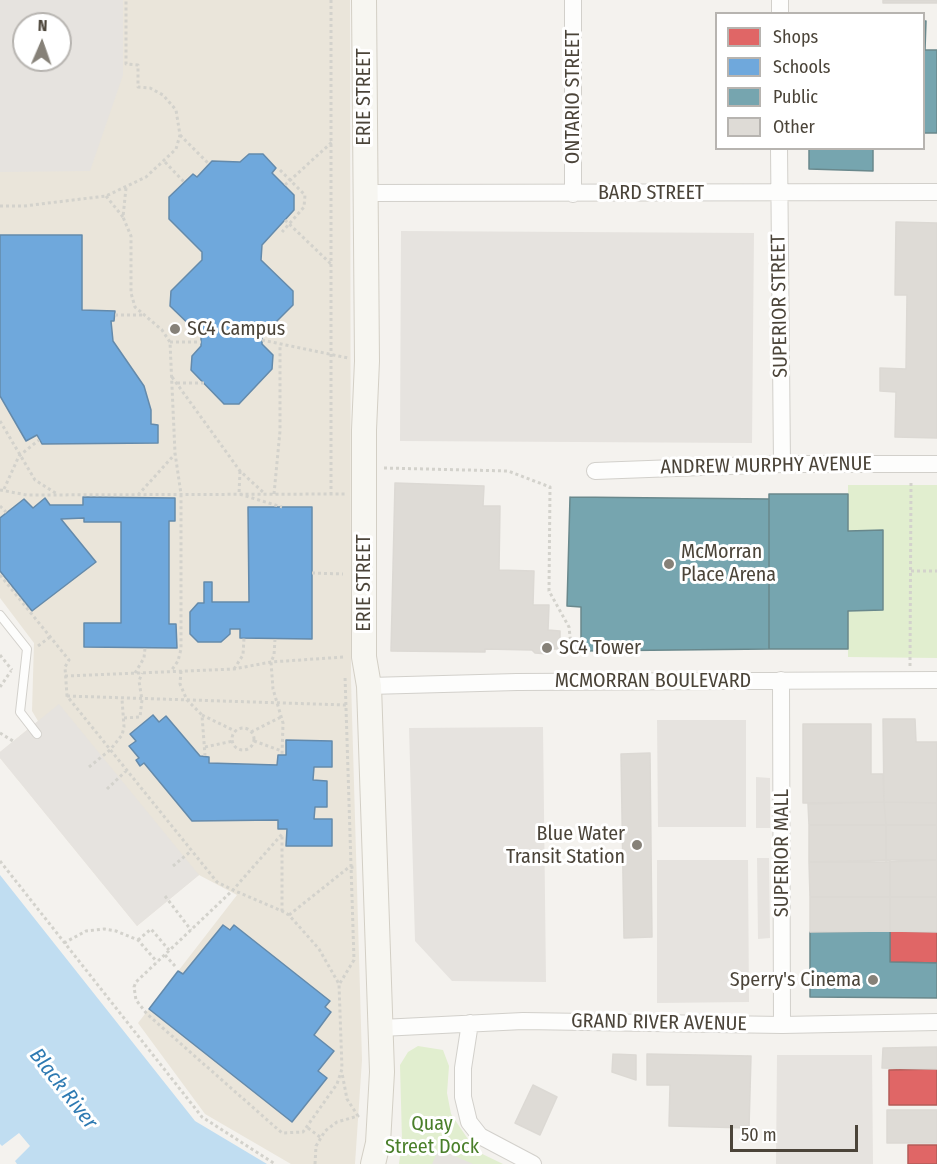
<!DOCTYPE html>
<style>
body{margin:0}
#map{position:relative;width:937px;height:1164px;overflow:hidden;background:#f4f2ee;font-family:"Fira Sans Condensed",sans-serif}
canvas{display:block}
.legend{position:absolute;left:715px;top:12px;width:210px;height:138px;box-sizing:border-box;background:#fff;border:2px solid #b7b4b0;margin:0;padding:8px 10px;list-style:none;font-size:18px;color:#4b4439}
.legend li{display:flex;align-items:center;gap:12px;height:30px}
.legend b{width:30px;border:2px solid #b7b4b0}
.north{position:absolute;left:12px;top:12px;width:60px;height:60px;box-sizing:border-box;background:#fff;border:2px solid #b7b4b0;border-radius:50%;rotate:2deg;font-size:16px;font-weight:700;line-height:24px;text-align:center;color:#4b4439}
.north::after{content:'';display:block;margin:auto;width:21px;height:27px;background:#868178;clip-path:polygon(50% 0,100% 100%,50% 72%,0 100%)}
.scale{position:absolute;left:730px;top:1125px;width:128px;height:27px;box-sizing:border-box;border:3px solid #4b4439;border-top:0;padding-left:8px;font-size:18px;line-height:21px;white-space:nowrap;color:#4b4439;-webkit-text-stroke:4px #fff;paint-order:stroke}
</style>
<div id="map">
<canvas width="937" height="1164"></canvas>
<ul class="legend">
<li><b style="height:16px;background:#e06666"></b>Shops</li>
<li><b style="height:16px;background:#6fa8dc"></b>Schools</li>
<li><b style="height:16px;background:#76a5af"></b>Public</li>
<li><b style="height:16px;background:#dedbd6"></b>Other</li>
</ul>
<div class="north">N</div>
<div class="scale">50 m</div>
</div>
<script>
const ctx = document.querySelector('canvas').getContext('2d');
ctx.lineJoin = 'round';
function paint(path, color) {
  ctx.fillStyle = color;
  ctx.fill(path, 'evenodd');
}
function shape(rows) {
  const path = new Path2D();
  for (const r of rows) {
    if (r.length === 3) {
      path.moveTo(r[0] + r[2], r[1]);
      path.arc(r[0], r[1], r[2], 0, 2 * Math.PI);
      continue;
    }
    path.moveTo(r[0], r[1]);
    for (let i = 2; i < r.length; i += 2) path.lineTo(r[i], r[i + 1]);
  }
  return path;
}
function trace(path, color, width, dash) {
  ctx.strokeStyle = color;
  ctx.lineWidth = width;
  ctx.lineCap = dash ? 'butt' : 'round';
  ctx.setLineDash(dash || []);
  ctx.stroke(path);
}
function label(font, color, halo, rows, align = 'center') {
  ctx.font = font + ' "Fira Sans Condensed",sans-serif';
  ctx.lineWidth = 6;
  ctx.setLineDash([]);
  ctx.textBaseline = 'middle';
  ctx.strokeStyle = halo;
  ctx.fillStyle = color;
  for (const [text, x, y, turn = 0] of rows) {
    ctx.save();
    ctx.translate(x, y);
    ctx.rotate((+turn || 0) * Math.PI / 180);
    ctx.textAlign = isNaN(turn) ? turn : align;
    if (halo) ctx.strokeText(text, 0, 0);
    ctx.fillText(text, 0, 0);
    ctx.restore();
  }
}
paint(shape([
 [0,0,350,0,351,680,362,1060,355,1164,291,1164,205,1114,138,1023,237,895,199,875,137,926,0,758,0,752,38,721,32,711,34,643,0,598],
 [24,24,60,24,60,60,24,60]
]), '#eae5da');
paint(shape([
 [848,485,937,485,937,658,848,657,848,611,883,610,883,531,848,531],
 [418,1046,443,1050,449,1066,447,1093,451,1114,476,1151,503,1164,399,1164,402,1140,400,1065,408,1052]
]), '#e1eecf');
paint(shape([
 [0,0,123,0,123,75,90,171,0,172],
 [24,24,60,24,60,60,24,60],
 [401,231,754,233,752,443,400,441],
 [59,704,199,875,137,926,0,758,0,752],
 [657,720,746,720,746,827,658,827],
 [543,727,546,982,452,981,415,941,409,728],
 [756,777,770,778,770,828,756,828],
 [757,858,769,858,770,938,758,939],
 [657,860,748,860,749,1002,657,1003],
 [777,1055,872,1055,873,1164,776,1164],
 [439,1149,473,1164,432,1164]
]), '#e6e3df');
paint(shape([
 [0,875,195,1121,267,1164,17,1164,15,1161,30,1146,19,1133,2,1146,0,1144]
]), '#c0ddf1');
const shops = shape([
 [890,931,937,932,937,963,890,962,890,931],
 [937,1069,937,1105,889,1105,889,1070,937,1069],
 [908,1145,937,1145,937,1164,908,1164,908,1145]
]);
paint(shops, '#e06666');
trace(shops, '#b35c58', 1.5);
const schools = shape([
 [249,154,263,154,276,168,272,173,294,195,294,210,262,245,261,260,293,291,293,305,262,336,262,344,273,355,272,369,239,404,224,404,191,370,192,356,201,346,201,336,170,306,171,291,202,260,202,252,169,219,169,197,193,174,197,177,212,161,240,162,249,154],
 [0,235,82,235,82,310,115,311,114,321,111,321,113,341,144,386,151,410,151,424,158,425,158,443,42,444,37,435,26,441,0,396,0,235],
 [83,497,175,498,175,521,169,521,169,624,176,624,177,648,84,647,84,623,121,623,121,522,84,522,84,518,61,519,96,562,32,611,0,571,0,518,24,499,33,508,45,498,50,505,83,505,83,497],
 [248,507,312,507,312,639,240,638,240,629,230,629,230,634,221,642,198,642,190,634,190,612,198,603,204,603,204,582,212,582,212,602,249,602,248,507],
 [153,715,159,722,166,716,200,756,209,757,209,763,277,765,278,755,286,755,286,740,332,741,332,767,314,767,313,780,327,781,327,807,315,807,314,819,332,819,332,846,286,846,287,829,278,829,278,820,192,821,144,763,140,766,136,760,139,758,129,746,136,741,130,734,153,715],
 [223,925,230,930,234,925,330,1001,325,1007,331,1012,314,1035,334,1051,318,1071,327,1078,292,1122,149,1009,178,971,183,974,223,925]
]);
paint(schools, '#6fa8dc');
trace(schools, '#648aab', 1.5);
const public = shape([
 [924,21,926,21,925,50,937,50,937,133,924,133,924,21],
 [809,148,873,148,873,171,809,169,809,148],
 [769,494,848,494,848,531,883,530,883,610,848,611,848,649,769,649,769,494],
 [570,497,769,499,769,649,581,651,581,607,567,606,570,497],
 [890,931,890,962,937,963,937,998,810,997,810,932,890,931]
]);
paint(public, '#76a5af');
trace(public, '#69888c', 1.5);
const building = shape([
 [883,0,937,0,937,3,883,3,883,0],
 [896,222,937,223,937,438,895,437,896,392,880,391,880,368,906,369,907,295,895,295,896,222],
 [395,483,484,486,483,506,500,506,499,570,534,571,533,605,549,605,548,630,560,631,560,649,551,649,548,654,535,653,532,650,485,649,485,652,391,651,395,483],
 [883,719,915,719,916,742,937,742,937,803,884,802,883,719],
 [803,724,871,724,871,774,883,774,884,802,803,803,803,724],
 [650,753,652,937,624,938,621,754,650,753],
 [884,802,937,803,937,825,886,825,884,802],
 [884,802,886,825,809,825,808,804,884,802],
 [809,825,886,825,886,862,809,862,809,825],
 [886,825,937,825,937,860,886,862,886,825],
 [890,860,890,897,810,897,809,862,890,860],
 [890,860,937,860,937,897,890,897,890,860],
 [810,897,890,897,890,931,810,932,810,897],
 [890,897,937,897,937,932,890,931,890,897],
 [937,1047,937,1069,882,1068,883,1048,937,1047],
 [613,1054,636,1055,636,1080,612,1072,613,1054],
 [647,1054,751,1056,749,1128,669,1126,670,1085,647,1085,647,1054],
 [533,1085,557,1097,540,1135,515,1123,533,1085],
 [887,1110,937,1110,937,1143,887,1143,887,1110]
]);
paint(building, '#dedbd6');
trace(building, '#dcd9d4', 1.5);
const lane = shape([
 [0,615,27,649,20,712,37,734]
]);
const street = shape([
 [573,0,573,194],
 [780,14,780,0],
 [779,148,782,464],
 [364,193,937,192],
 [595,471,782,464,937,464],
 [781,680,782,1025],
 [369,686,517,682,937,680],
 [470,1023,463,1068,463,1097,469,1122,480,1136,533,1164],
 [381,1028,523,1021,782,1025,937,1022]
]);
const secondary = shape([
 [364,0,367,361,364,430,364,657,369,686,382,1072,378,1143,373,1164]
]);
trace(lane, '#d2d0cb', 10);
trace(street, '#d2d0cb', 18);
trace(secondary, '#d3cfc5', 26);
trace(shape([
 [331,0,331,494],
 [180,135,209,164],
 [165,162,185,183],
 [280,170,305,195,304,207,282,232],
 [285,185,332,142],
 [126,188,123,217,131,236,131,293,135,307,162,330,170,342,175,453,181,494,181,649,178,661,171,671],
 [106,196,123,217],
 [0,206,24,206,106,196,146,177,176,149,180,135,176,110,163,95,150,88,138,87,138,65,126,64,126,0],
 [285,220,331,264],
 [115,315,143,315],
 [262,340,348,358],
 [170,342,201,342],
 [172,377,240,471,264,493],
 [177,383,204,383],
 [0,421,35,480,57,494],
 [384,468,508,471,550,487,549,591,569,627,572,655],
 [240,471,239,494,282,507],
 [4,489,19,456,39,440],
 [0,490,27,495,345,494],
 [274,494,280,431,280,346],
 [138,495,175,454],
 [0,506,7,513],
 [911,571,937,571],
 [312,573,343,574],
 [0,575,69,660,65,667,67,696,217,882,233,890,282,911,289,915,319,949,339,984,342,1069,337,1084,303,1132,282,1133,147,1014,136,1000,134,987,136,982,233,890,282,834,282,911],
 [275,639,274,655,271,662,273,689,283,723,282,756],
 [38,646,50,637],
 [0,655,12,670],
 [910,666,911,480],
 [234,669,243,655,244,638],
 [181,671,180,684,187,700,202,715,205,756],
 [135,673,144,658,145,648],
 [65,676,234,669,271,662,344,657],
 [0,687,11,671],
 [67,696,346,705],
 [202,715,235,731],
 [124,718,140,717,142,700,139,681,142,673],
 [243,739,11],
 [251,732,281,717],
 [0,733,13,741],
 [254,741,282,751],
 [205,747,233,741],
 [89,767,110,750,122,735,124,727,122,699],
 [107,789,127,770],
 [0,861,202,1117,275,1164],
 [173,866,191,851],
 [165,896,191,930],
 [289,915,348,868,354,867],
 [138,940,151,929,169,950],
 [64,943,86,931,104,929,116,931,138,940,157,962],
 [165,955,175,966],
 [340,983,354,960,345,676],
 [308,1128,320,1137],
 [315,1164,316,1146,325,1131,337,1122,358,1116,347,1099,342,1073]
]), '#d3d2cc', 3, [3, 3]);
trace(lane, '#fdfdfc', 8);
trace(street, '#fdfdfc', 16);
trace(secondary, '#f7f6f1', 24);
for (const [x, y, r, color] of [
 [175,329,6,"#868178"],
 [669,564,6,"#868178"],
 [547,648,6,"#868178"],
 [637,845,6,"#868178"],
 [873,980,6,"#868178"]
]) {
  const dot = new Path2D();
  dot.arc(x, y, r, 0, 2 * Math.PI);
  ctx.fillStyle = color;
  ctx.fill(dot);
  trace(dot, '#fff', 2);
}
label('20px', '#4b4439', '#fff', [
 ["ERIE STREET",364,97,-90],
 ["ONTARIO STREET",573,97,-90],
 ["BARD STREET",651,193],
 ["SUPERIOR STREET",780,306,-91],
 ["ANDREW MURPHY AVENUE",766,466,-1],
 ["ERIE STREET",364,583,-90],
 ["MCMORRAN BOULEVARD",653,681],
 ["SUPERIOR MALL",782,853,-90],
 ["GRAND RIVER AVENUE",659,1023,1]
]);
label('20px', '#4b4439', '#fff', [
 ["SC4 Campus",187,329],
 ["McMorran",681,552],
 ["Place Arena",681,575],
 ["SC4 Tower",559,648],
 ["Blue Water",625,834,"right"],
 ["Transit Station",625,857,"right"],
 ["Sperry's Cinema",861,980,"right"]
], 'left');
label('20px', '#4a7f2a', '#fff', [
 ["Quay",432,1124],
 ["Street Dock",432,1147]
]);
label('italic 21px', '#2e7ab2', '#fff', [
 ["Black River",63,1089,52]
]);
</script>
